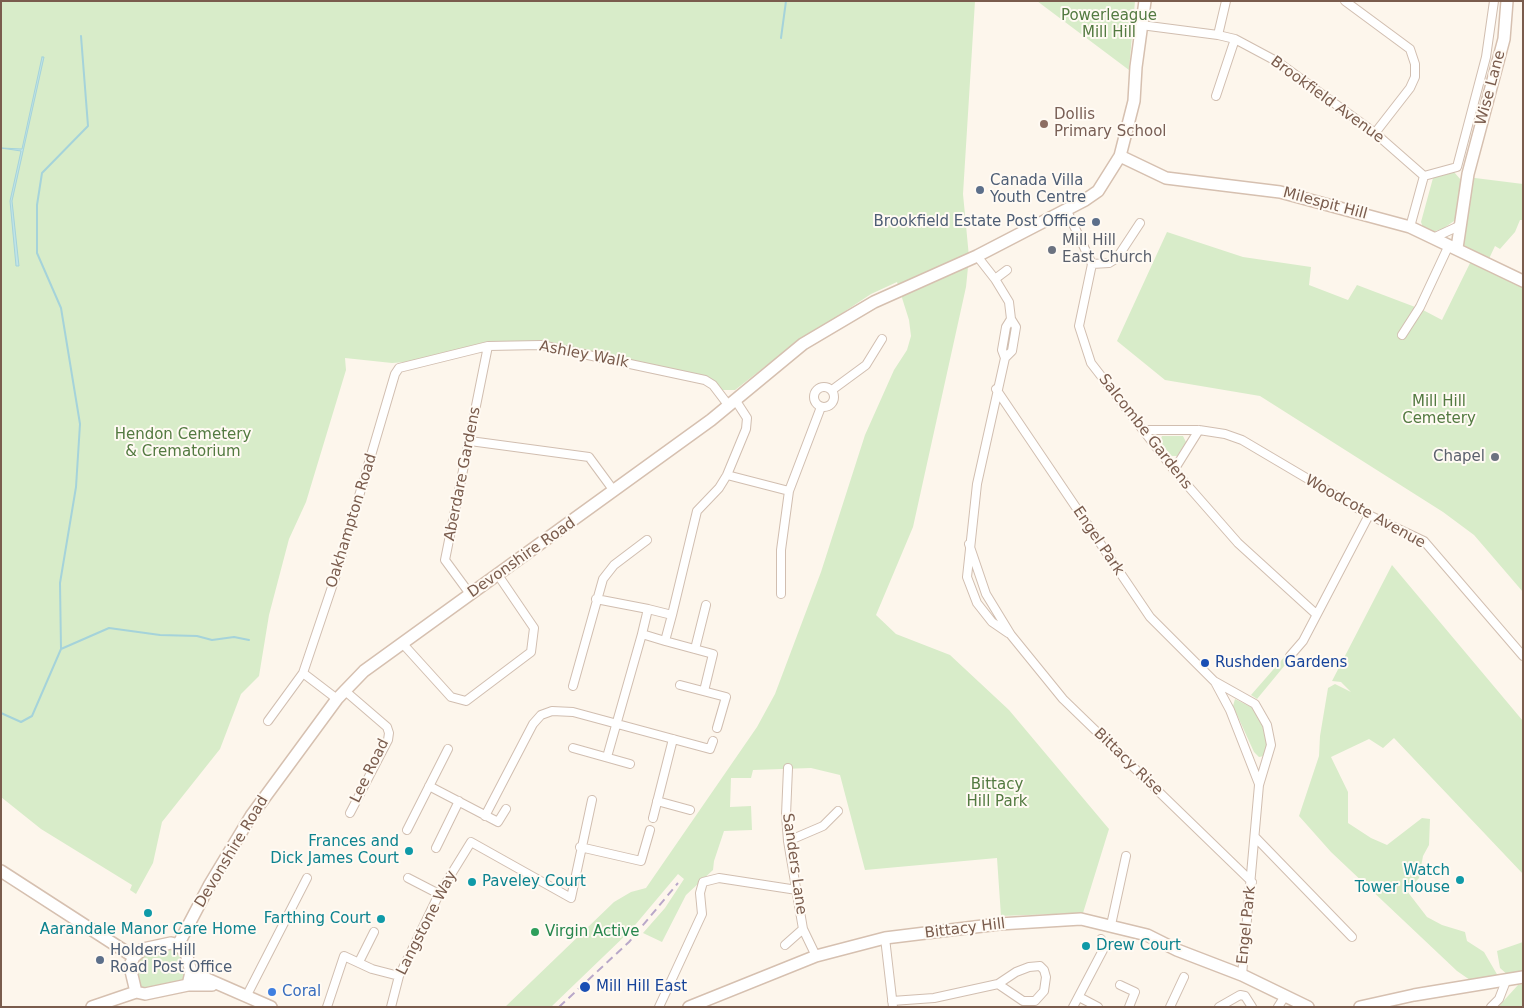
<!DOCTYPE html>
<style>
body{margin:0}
#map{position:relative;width:1524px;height:1008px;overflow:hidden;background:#fdf6ec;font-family:"DejaVu Sans",sans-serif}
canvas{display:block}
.frame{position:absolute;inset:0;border:2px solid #7a5c4d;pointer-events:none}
</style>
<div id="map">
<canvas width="1524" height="1008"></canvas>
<div class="frame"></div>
</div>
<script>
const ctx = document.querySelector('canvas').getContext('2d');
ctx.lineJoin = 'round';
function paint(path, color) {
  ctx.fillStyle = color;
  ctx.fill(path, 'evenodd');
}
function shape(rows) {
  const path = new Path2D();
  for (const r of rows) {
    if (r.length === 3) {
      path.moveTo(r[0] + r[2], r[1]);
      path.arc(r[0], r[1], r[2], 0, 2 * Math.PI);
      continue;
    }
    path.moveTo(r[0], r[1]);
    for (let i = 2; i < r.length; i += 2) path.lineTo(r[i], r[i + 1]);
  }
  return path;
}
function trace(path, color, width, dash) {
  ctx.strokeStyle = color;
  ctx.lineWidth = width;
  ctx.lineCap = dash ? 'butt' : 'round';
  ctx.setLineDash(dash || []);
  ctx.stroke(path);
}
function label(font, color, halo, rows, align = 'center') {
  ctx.font = font + ' "DejaVu Sans",sans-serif';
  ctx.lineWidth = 4;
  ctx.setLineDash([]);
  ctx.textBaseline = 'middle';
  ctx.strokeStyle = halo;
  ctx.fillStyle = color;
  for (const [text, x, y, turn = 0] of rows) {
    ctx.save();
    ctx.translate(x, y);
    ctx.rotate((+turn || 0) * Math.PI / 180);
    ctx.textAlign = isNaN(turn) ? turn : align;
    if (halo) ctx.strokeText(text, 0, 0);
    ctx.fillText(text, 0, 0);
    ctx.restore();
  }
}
paint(shape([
 [1,1,975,1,963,194,969,257,966,287,913,527,876,615,896,634,950,655,1009,710,1109,829,1083,913,1001,916,997,858,865,870,840,775,811,768,753,770,751,778,731,778,730,807,751,806,752,830,724,831,714,861,713,870,686,895,662,942,643,933,665,908,684,879,678,874,630,931,551,1007,505,1007,614,902,631,892,646,888,757,727,775,694,821,572,865,435,894,370,907,350,911,336,909,320,897,282,871,294,785,351,735,390,722,390,706,376,541,345,487,342,418,361,392,363,345,358,346,370,306,502,289,539,269,615,259,676,241,694,220,749,162,822,153,863,136,894,130,890,132,885,41,829,1,797],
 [1037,1,1135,1,1129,70],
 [1443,172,1454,172,1461,180,1457,215,1454,221,1444,228,1433,232,1424,230,1421,222,1433,178],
 [1467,177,1523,184,1523,220,1520,220,1515,232,1500,249,1495,246,1487,263,1523,281,1523,592,1474,535,1443,512,1260,396,1165,380,1117,341,1167,232,1243,257,1311,267,1309,285,1348,300,1357,285,1423,310,1442,320,1473,257,1457,249],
 [1162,436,1183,436,1186,442,1177,456,1171,456,1160,441],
 [1392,565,1523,721,1523,874,1394,738,1383,748,1369,739,1331,757,1348,792,1348,823,1371,838,1387,845,1422,818,1430,819,1429,845,1423,856,1419,878,1407,891,1427,917,1442,925,1465,932,1467,941,1484,952,1498,976,1470,980,1457,971,1331,852,1299,816,1319,756,1320,736,1328,688,1335,684,1351,692,1341,682,1332,681],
 [1286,655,1290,659,1257,699,1251,695],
 [1235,699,1253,708,1264,726,1267,748,1264,756,1259,757,1254,752,1233,706],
 [1523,942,1523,973,1510,977,1500,968,1497,951],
 [173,948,182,955,186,977,182,981,147,989,142,987,138,984,136,964,141,956],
 [1523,984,1523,1007,1498,1007,1518,985]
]), '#d8ecc9');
const water = shape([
 [42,57,44,57,12,201,19,266,16,266,10,201,21,151,1,148,22,149,42,57]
]);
paint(water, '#bfe3e8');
trace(water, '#a5d3da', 1);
trace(shape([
 [781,38,786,1],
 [61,649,109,628,160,635,197,636,212,640,234,637,249,640],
 [1,713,21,722,32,716,61,649,60,583,76,487,80,424,61,308,37,253,37,205,42,173,88,126,81,36]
]), '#a5d3da', 2);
const street = shape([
 [1345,1,1410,49,1415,64,1415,77,1410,88,1375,133],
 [1141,25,1218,35,1235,39,1278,62,1375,133,1424,176,1410,227],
 [1218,35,1226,1],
 [1216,96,1235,39],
 [1424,176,1457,167,1486,57,1494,1],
 [1066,209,1092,264,1079,326,1091,363,1174,470,1238,543,1316,614],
 [1433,238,1459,226],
 [977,256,995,279,1009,302,1011,319,1016,327,1012,351,1005,358],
 [1092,264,1109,263,1117,258,1140,223],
 [995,279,1007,270],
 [1402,335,1420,307,1449,245],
 [824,397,10],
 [996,389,1150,617,1214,681,1255,704,1267,725,1271,745,1259,785,1242,975],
 [832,390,866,365,882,339],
 [1143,430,1199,430,1225,434,1242,440,1369,515,1424,541,1523,656],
 [470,441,589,457,614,491],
 [1174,470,1199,430],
 [727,475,789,491],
 [969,544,986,594,1011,635,1063,699,1252,882],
 [470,594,445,560,488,346],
 [781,594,781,550,789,491,821,407],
 [596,599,648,609],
 [672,615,648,609,642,634,665,641,672,615,697,511,719,488,727,475,746,429,747,418,736,401],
 [1008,633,992,622,977,603,967,577,977,484,1005,358,1002,350,1006,327,1011,319],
 [665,641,713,654,704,691],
 [403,644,451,697,466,701,531,652,534,628,498,575],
 [695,649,706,605],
 [1290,656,1303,641,1369,515],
 [303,673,337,699],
 [1215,682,1230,710,1259,784],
 [680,685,726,697,717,728],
 [573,686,603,579,614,565,647,540],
 [344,690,387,727,389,733,388,740,350,813],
 [268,721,303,673,334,581,395,374,399,368,488,346,541,345,705,380,713,385,729,406],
 [573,748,630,764],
 [607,757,642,634],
 [788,768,786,815,788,841,803,929,816,956],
 [429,786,498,822,506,809],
 [657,801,690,810],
 [485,816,533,724,541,715,552,711,573,712,710,749,713,741],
 [653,818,673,739],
 [407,830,448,749],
 [1256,838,1352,937],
 [788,841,823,826,838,811],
 [580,847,641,861,650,830],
 [436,848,459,801],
 [408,878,439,894],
 [1111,925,1126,856],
 [885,938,893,1007],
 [785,945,803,929],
 [359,962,374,932],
 [1120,985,1135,992,1129,1007],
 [247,995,307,878],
 [1079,997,1098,1007],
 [892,1001,934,998,998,984,1016,972,1029,967,1040,966,1044,970,1046,977,1044,991,1035,1001,1023,1001,998,984],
 [327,1007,344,956,372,969,399,976],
 [391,1007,399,976,409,956,439,894,471,842,571,898,592,800],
 [659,1007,702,914,700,893,703,882,719,878,797,890],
 [1073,1007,1103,950,1101,939],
 [1170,1007,1184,977],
 [1219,1007,1240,995,1245,996,1252,1007],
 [1278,1007,1285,996],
 [1491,1007,1499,999,1506,981]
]);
const secondary = shape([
 [1120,156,1166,178,1280,192,1410,227,1523,281],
 [1457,248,1468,174,1504,39,1507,1],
 [1,871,134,957],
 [178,945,210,884,251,816,337,699,364,671,711,420,803,344,874,302,977,256,1085,200,1098,191,1120,156,1134,101,1136,67,1145,1],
 [191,972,271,1007],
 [136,992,131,971,131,963,134,957,143,949,171,943,178,945,186,953,191,972,188,985],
 [136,992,145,994,188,985,212,985],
 [92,1007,136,992],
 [689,1007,816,956,885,938,999,924,1081,919,1147,935,1177,950,1242,975,1308,1007],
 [1360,1007,1414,995,1523,977]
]);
trace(street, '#d1beb0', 10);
trace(secondary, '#d6c0b0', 14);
trace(street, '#fff', 8);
trace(secondary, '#fff', 11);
trace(shape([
 [559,1007,629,942,678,883]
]), '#b9a8c9', 2, [8, 5]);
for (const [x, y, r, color] of [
 [1044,124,5,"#8d6e63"],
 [980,190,5,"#5c6f8a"],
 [1096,222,5,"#5c6f8a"],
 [1052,250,5,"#6b7280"],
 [1495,457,5,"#6b7280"],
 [1205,663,5,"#1a4fb4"],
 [409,851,5,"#0f9aa8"],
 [1460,880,5,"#0f9aa8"],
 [472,882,5,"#0f9aa8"],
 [148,913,5,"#0f9aa8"],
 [381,919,5,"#0f9aa8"],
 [535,932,5,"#2e9e5b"],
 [1086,946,5,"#0f9aa8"],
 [100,960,5,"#5c6f8a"],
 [585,987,6,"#1a4fb4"],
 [272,992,5,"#3f7fe0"]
]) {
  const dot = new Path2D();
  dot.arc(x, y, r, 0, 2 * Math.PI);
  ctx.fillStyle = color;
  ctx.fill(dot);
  trace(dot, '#fffaf3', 2);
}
label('15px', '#537a41', '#fffaf3', [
 ["Powerleague",1109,16],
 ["Mill Hill",1109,33],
 ["Mill Hill",1439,402],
 ["Cemetery",1439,419],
 ["Hendon Cemetery",183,435],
 ["& Crematorium",183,452],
 ["Bittacy",997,785],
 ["Hill Park",997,802]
]);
label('15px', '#7a5c4d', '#fffaf3', [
 ["Wise Lane",1491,88,-75],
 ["Brookfield Avenue",1327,100,36],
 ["Milespit Hill",1325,204,15],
 ["Ashley Walk",584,355,11],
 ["Salcombe Gardens",1145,432,52],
 ["Aberdare Gardens",463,474,-79],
 ["Woodcote Avenue",1365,512,29],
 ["Oakhampton Road",352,521,-73],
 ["Engel Park",1098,541,56],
 ["Devonshire Road",522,558,-35],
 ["Bittacy Rise",1128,762,44],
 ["Lee Road",370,771,-64],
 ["Devonshire Road",232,852,-59],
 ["Sanders Lane",794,864,82],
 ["Langstone Way",427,923,-63],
 ["Engel Park",1247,925,-84],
 ["Bittacy Hill",965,929,-7]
]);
label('15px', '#785e54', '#fffaf3', [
 ["Dollis",1054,115],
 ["Primary School",1054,132]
], 'left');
label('15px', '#4e5e75', '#fffaf3', [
 ["Canada Villa",990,181],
 ["Youth Centre",990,198],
 ["Brookfield Estate Post Office",1086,222,"right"],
 ["Holders Hill",110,951],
 ["Road Post Office",110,968]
], 'left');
label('15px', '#5b616d', '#fffaf3', [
 ["Mill Hill",1062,241],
 ["East Church",1062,258],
 ["Chapel",1485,457,"right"]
], 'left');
label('15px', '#164399', '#fffaf3', [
 ["Rushden Gardens",1215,663],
 ["Mill Hill East",596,987]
], 'left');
label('15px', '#0d838f', '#fffaf3', [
 ["Frances and",399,842],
 ["Dick James Court",399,859],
 ["Watch",1450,871],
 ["Tower House",1450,888],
 ["Paveley Court",482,882,"left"],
 ["Farthing Court",371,919],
 ["Aarandale Manor Care Home",148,930,"center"],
 ["Drew Court",1096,946,"left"]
], 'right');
label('15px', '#27864d', '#fffaf3', [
 ["Virgin Active",545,932]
], 'left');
label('15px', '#366cbe', '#fffaf3', [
 ["Coral",282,992]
], 'left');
</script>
